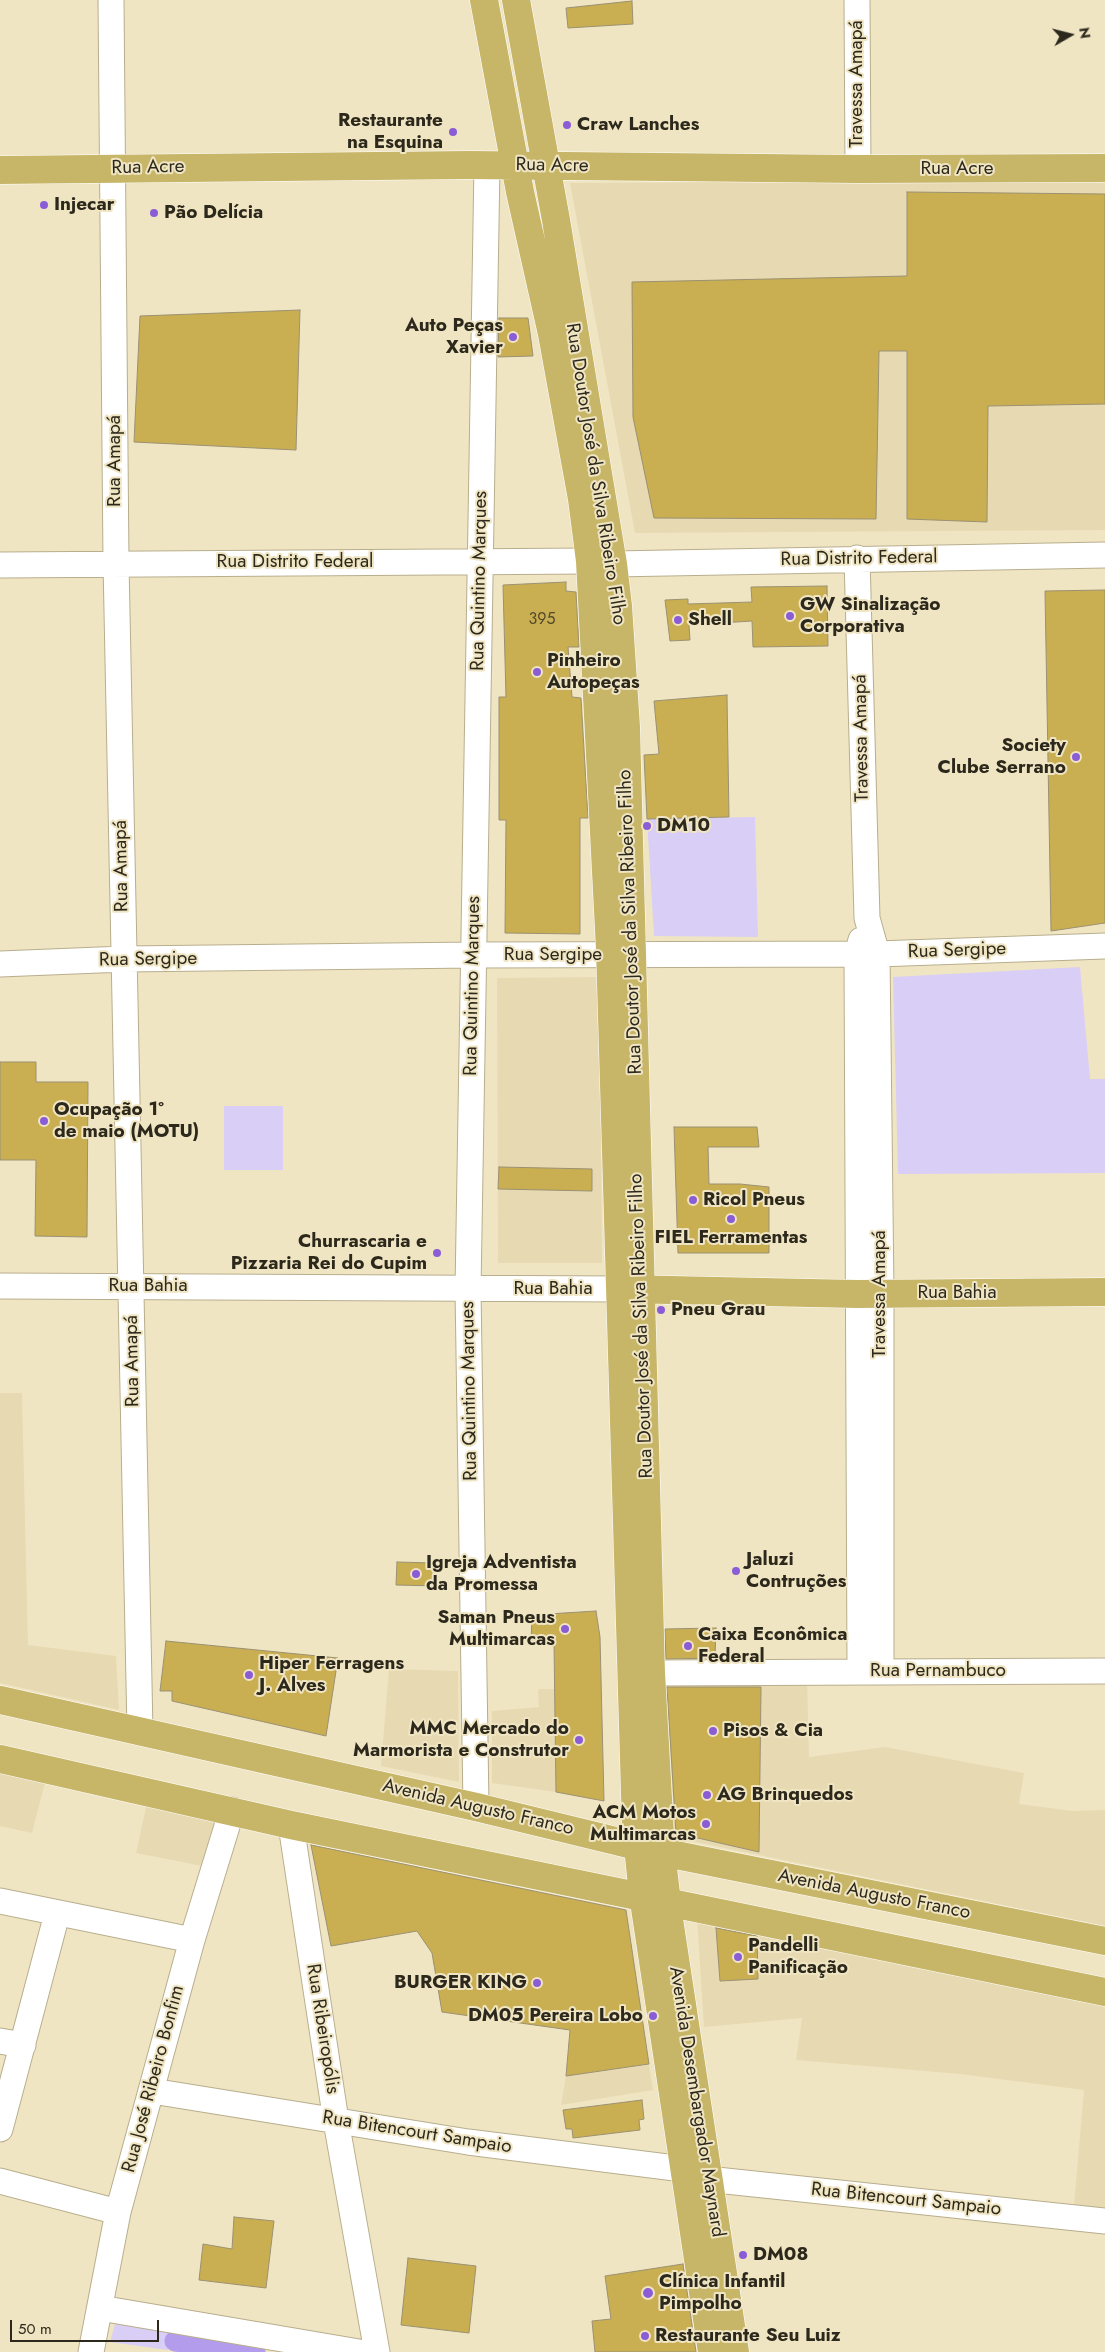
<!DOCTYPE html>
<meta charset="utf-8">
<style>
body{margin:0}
#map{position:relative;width:1105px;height:2352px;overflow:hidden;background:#f0e5c3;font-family:Jost,sans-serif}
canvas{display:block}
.north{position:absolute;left:1045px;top:10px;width:50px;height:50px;-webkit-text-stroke:4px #f0e5c3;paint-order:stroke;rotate:82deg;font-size:14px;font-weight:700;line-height:20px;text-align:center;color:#2c281b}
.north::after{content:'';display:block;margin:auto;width:18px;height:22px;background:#2c281b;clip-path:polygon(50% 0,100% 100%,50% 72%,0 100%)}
.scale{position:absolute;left:10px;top:2320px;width:149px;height:22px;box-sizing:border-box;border:2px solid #2c281b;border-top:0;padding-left:6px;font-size:15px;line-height:18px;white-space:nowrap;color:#2c281b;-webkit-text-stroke:4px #f0e5c3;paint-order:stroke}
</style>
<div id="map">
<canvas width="1105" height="2352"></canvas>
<div class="north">N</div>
<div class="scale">50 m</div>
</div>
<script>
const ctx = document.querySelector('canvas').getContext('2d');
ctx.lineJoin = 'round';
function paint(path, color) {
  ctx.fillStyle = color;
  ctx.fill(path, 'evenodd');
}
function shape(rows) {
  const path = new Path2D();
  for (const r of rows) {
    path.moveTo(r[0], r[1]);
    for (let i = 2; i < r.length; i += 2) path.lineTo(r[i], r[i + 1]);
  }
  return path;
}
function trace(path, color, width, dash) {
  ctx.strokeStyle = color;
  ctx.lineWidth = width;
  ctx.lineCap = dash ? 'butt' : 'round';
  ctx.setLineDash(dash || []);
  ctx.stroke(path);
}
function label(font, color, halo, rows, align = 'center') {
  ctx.font = font + ' Jost,sans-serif';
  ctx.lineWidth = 4;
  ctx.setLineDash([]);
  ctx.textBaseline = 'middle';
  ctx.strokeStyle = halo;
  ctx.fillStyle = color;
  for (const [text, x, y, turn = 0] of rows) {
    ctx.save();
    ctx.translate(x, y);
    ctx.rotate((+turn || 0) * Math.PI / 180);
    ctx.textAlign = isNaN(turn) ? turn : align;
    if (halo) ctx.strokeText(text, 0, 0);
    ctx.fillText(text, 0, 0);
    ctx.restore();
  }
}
paint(shape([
 [1105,180,1105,530,635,533,570,183],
 [600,977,602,1263,498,1263,497,978],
 [0,1393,22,1393,28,1645,116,1656,119,1710,0,1683],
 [389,1669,458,1671,459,1782,381,1766],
 [807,1679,809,1757,885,1747,1024,1773,1019,1804,1073,1811,1105,1810,1105,1926,666,1836,661,1680],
 [538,1689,555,1689,556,1792,492,1783,492,1711,539,1707],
 [0,1768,46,1779,32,1833,0,1826],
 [147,1803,220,1816,207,1867,136,1853],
 [697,1918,1105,2002,1105,2209,1074,2205,1084,2090,960,2074,796,2060,802,2018,704,2027],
 [649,2065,653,2090,561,2105,566,2076]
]), '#e7dab2');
paint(shape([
 [755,817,758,937,654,936,647,819],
 [1080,967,1090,1079,1105,1079,1105,1173,898,1174,893,977],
 [224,1106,283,1106,283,1170,224,1170],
 [115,2324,171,2331,168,2350,110,2342]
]), '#d9cef6');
trace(shape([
 [175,2341,255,2352]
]), '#b49cec', 21);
const building = shape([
 [632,1,633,24,568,28,566,8,632,1],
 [907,192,1105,194,1105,404,988,406,987,522,907,519,907,351,879,351,876,519,654,518,633,417,632,282,907,276,907,192],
 [300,310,296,450,134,442,140,316,300,310],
 [499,318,528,318,533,356,498,357,499,318],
 [566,582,566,591,576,592,579,647,568,647,572,697,581,698,588,818,580,818,580,934,505,933,506,820,499,820,499,697,506,697,503,585,566,582],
 [827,586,828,646,753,647,752,621,689,625,690,640,670,641,665,600,688,599,688,604,752,602,751,587,827,586],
 [1105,590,1105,923,1051,931,1045,591,1105,590],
 [727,695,729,817,647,819,644,755,659,754,654,701,727,695],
 [0,1062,36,1062,36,1082,88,1082,87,1237,35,1236,36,1160,0,1160,0,1062],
 [674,1127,757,1127,759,1147,708,1147,709,1184,740,1184,769,1187,769,1253,678,1253,674,1127],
 [499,1167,592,1169,592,1191,498,1189,499,1167],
 [397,1562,433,1563,437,1586,396,1585,397,1562],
 [596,1611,600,1637,604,1801,556,1792,554,1643,531,1643,532,1615,596,1611],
 [716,1628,715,1658,666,1659,665,1629,716,1628],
 [166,1641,338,1658,326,1736,172,1701,172,1691,160,1691,166,1641],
 [667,1687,761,1687,759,1852,676,1833,667,1687],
 [311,1845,626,1910,649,2064,566,2076,570,2030,442,2012,432,1953,417,1931,331,1946,311,1845],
 [716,1928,757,1936,758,1979,720,1981,716,1928],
 [642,2100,644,2119,639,2120,640,2130,573,2138,572,2129,566,2129,563,2110,642,2100],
 [234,2217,274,2221,266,2288,199,2280,203,2244,232,2249,234,2217],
 [408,2258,476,2266,469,2333,401,2325,408,2258],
 [683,2264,696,2352,595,2352,592,2321,611,2319,605,2276,683,2264]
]);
paint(building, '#c9ae52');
trace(building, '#9b9172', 1);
const minor = shape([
 [111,0,116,563,140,1731],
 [857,0,858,169],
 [857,558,867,918,877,954,881,1293,881,1672],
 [613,564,1105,555],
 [0,565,590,561],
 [0,964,124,959,474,955,877,954,1105,946],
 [0,1286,621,1289],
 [860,1671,857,954,861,940],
 [651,1673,1105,1671],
 [476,1807,468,1289,487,165],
 [291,1825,336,2121,377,2352],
 [0,1901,192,1940],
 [0,2041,23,2045],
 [152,2091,468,2142,683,2169],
 [0,2129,57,1914],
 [707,2179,1105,2221],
 [0,2181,118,2212],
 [100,2308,359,2352],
 [91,2352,118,2212,192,1940,232,1810]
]);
const major = shape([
 [484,0,520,192,552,334,582,499,590,561,610,949,636,1827,643,1895,712,2352],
 [516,0,556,220,613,564,618,606,626,727,651,1673,661,1852,669,1919,735,2352],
 [0,170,469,165,858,169,1105,168],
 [623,1289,857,1294,1105,1292],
 [0,1700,476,1807,661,1852,1105,1941],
 [0,1759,291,1825,1105,1992]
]);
trace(minor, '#b8ae8d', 27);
trace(major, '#fff', 29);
trace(minor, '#fff', 25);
trace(major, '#c7b568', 28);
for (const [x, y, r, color] of [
 [567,125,5,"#8a5dd7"],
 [453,132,5,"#8a5dd7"],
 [44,205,5,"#8a5dd7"],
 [154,213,5,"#8a5dd7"],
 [513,337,5,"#8a5dd7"],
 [790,616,5,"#8a5dd7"],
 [678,620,5,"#8a5dd7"],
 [537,672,5,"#8a5dd7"],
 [1076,757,5,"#8a5dd7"],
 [647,826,5,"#8a5dd7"],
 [44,1121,5,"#8a5dd7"],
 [693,1200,5,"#8a5dd7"],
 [731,1219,5,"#8a5dd7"],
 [437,1253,5,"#8a5dd7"],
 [661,1310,5,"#8a5dd7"],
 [736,1571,5,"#8a5dd7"],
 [416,1574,5,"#8a5dd7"],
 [565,1629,5,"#8a5dd7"],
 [688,1646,5,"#8a5dd7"],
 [249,1675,5,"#8a5dd7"],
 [713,1731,5,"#8a5dd7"],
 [579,1740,5,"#8a5dd7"],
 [707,1795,5,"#8a5dd7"],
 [706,1824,5,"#8a5dd7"],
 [738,1957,5,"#8a5dd7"],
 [537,1983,5,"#8a5dd7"],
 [653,2016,5,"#8a5dd7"],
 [743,2255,5,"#8a5dd7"],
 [648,2293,6,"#8a5dd7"],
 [645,2336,5,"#8a5dd7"]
]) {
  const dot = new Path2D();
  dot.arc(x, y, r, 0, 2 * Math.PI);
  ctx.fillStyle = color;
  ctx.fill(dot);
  trace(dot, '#f0e5c3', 2);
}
label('16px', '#534a29', null, [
 ["395",542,620]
]);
label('19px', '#2c281b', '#f0e5c3', [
 ["Travessa Amapá",857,84,-90],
 ["Rua Acre",552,166,1],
 ["Rua Acre",148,168,-1],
 ["Rua Acre",957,169],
 ["Rua Amapá",115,461,-90],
 ["Rua Doutor José da Silva Ribeiro Filho",595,474,81],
 ["Rua Distrito Federal",859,559,-1],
 ["Rua Distrito Federal",295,562],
 ["Rua Quintino Marques",480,581,-89],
 ["Travessa Amapá",862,738,-91],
 ["Rua Amapá",122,866,-91],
 ["Rua Doutor José da Silva Ribeiro Filho",631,922,-92],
 ["Rua Sergipe",957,951,-2],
 ["Rua Sergipe",553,955],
 ["Rua Sergipe",148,960,-1],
 ["Rua Quintino Marques",473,986,-89],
 ["Rua Bahia",148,1286],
 ["Rua Bahia",553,1289],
 ["Rua Bahia",957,1293],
 ["Travessa Amapá",880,1294,-90],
 ["Rua Doutor José da Silva Ribeiro Filho",642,1326,-92],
 ["Rua Amapá",133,1361,-91],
 ["Rua Quintino Marques",470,1391,-91],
 ["Rua Pernambuco",938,1671],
 ["Avenida Augusto Franco",478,1808,13],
 ["Avenida Augusto Franco",874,1895,11],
 ["Rua Ribeiropólis",322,2029,81],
 ["Rua José Ribeiro Bonfim",154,2079,-75],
 ["Avenida Desembargador Maynard",696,2102,81],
 ["Rua Bitencourt Sampaio",417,2133,9],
 ["Rua Bitencourt Sampaio",906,2200,6]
]);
label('bold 19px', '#2c281b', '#f0e5c3', [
 ["Restaurante",443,121,"right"],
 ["na Esquina",443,143,"right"],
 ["Craw Lanches",577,125],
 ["Injecar",54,205],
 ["Pão Delícia",164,213],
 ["Auto Peças",503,326,"right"],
 ["Xavier",503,348,"right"],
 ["GW Sinalização",800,605],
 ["Corporativa",800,627],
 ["Shell",688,620],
 ["Pinheiro",547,661],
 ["Autopeças",547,683],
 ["Society",1066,746,"right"],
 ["Clube Serrano",1066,768,"right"],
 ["DM10",657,826],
 ["Ocupação 1º",54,1110],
 ["de maio (MOTU)",54,1132],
 ["Ricol Pneus",703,1200],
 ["FIEL Ferramentas",731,1238,"center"],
 ["Churrascaria e",427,1242,"right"],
 ["Pizzaria Rei do Cupim",427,1264,"right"],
 ["Pneu Grau",671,1310],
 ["Jaluzi",746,1560],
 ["Contruções",746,1582],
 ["Igreja Adventista",426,1563],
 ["da Promessa",426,1585],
 ["Saman Pneus",555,1618,"right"],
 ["Multimarcas",555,1640,"right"],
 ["Caixa Econômica",698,1635],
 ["Federal",698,1657],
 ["Hiper Ferragens",259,1664],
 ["J. Alves",259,1686],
 ["MMC Mercado do",569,1729,"right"],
 ["Marmorista e Construtor",569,1751,"right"],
 ["Pisos & Cia",723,1731],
 ["AG Brinquedos",717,1795],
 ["ACM Motos",696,1813,"right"],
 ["Multimarcas",696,1835,"right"],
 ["Pandelli",748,1946],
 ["Panificação",748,1968],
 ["BURGER KING",527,1983,"right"],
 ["DM05 Pereira Lobo",643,2016,"right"],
 ["DM08",753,2255],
 ["Clínica Infantil",659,2282],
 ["Pimpolho",659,2304],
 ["Restaurante Seu Luiz",655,2336]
], 'left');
</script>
